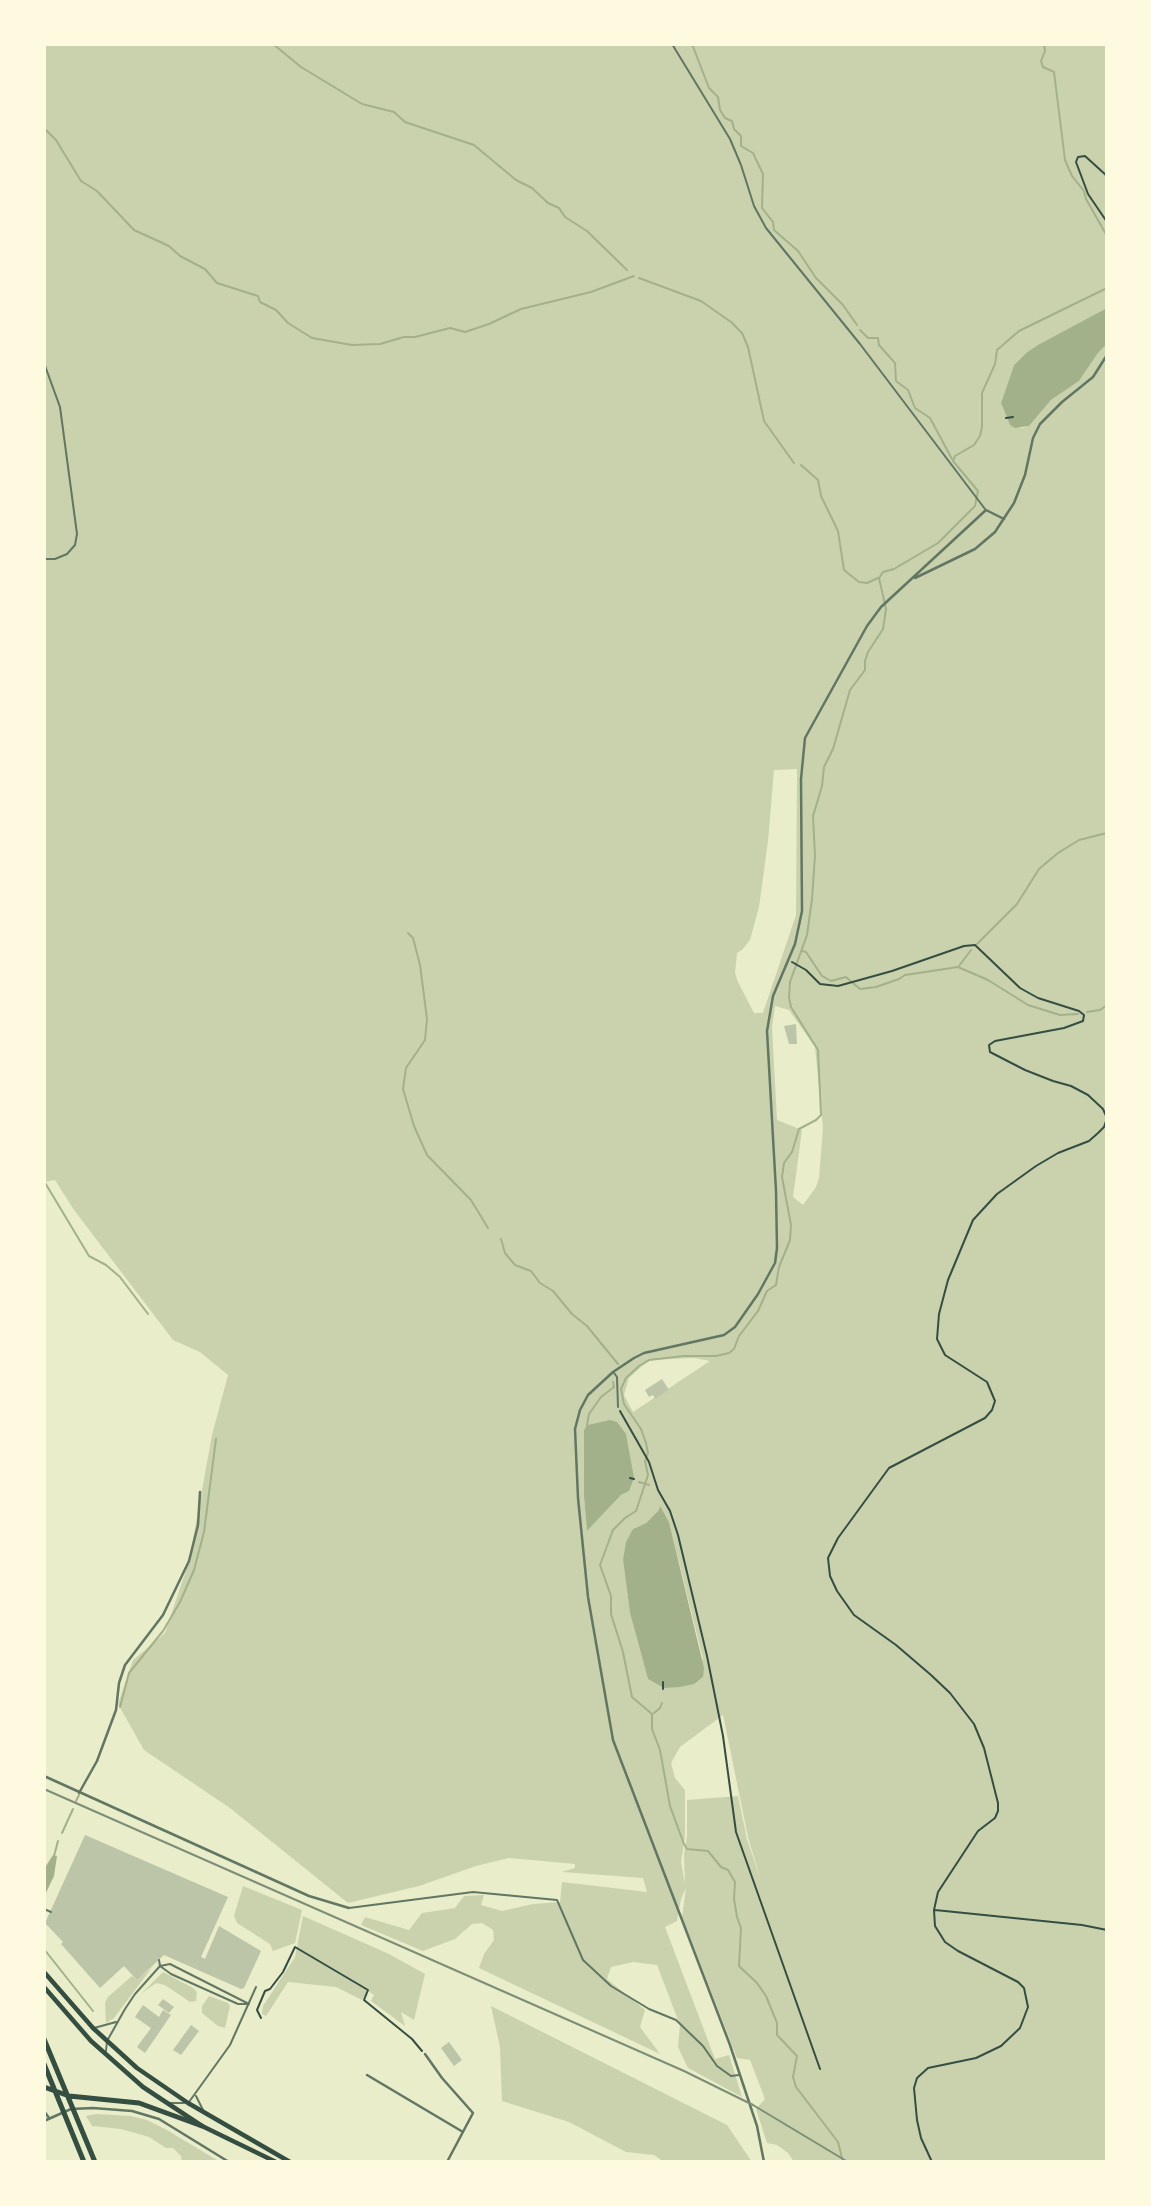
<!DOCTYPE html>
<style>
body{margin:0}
#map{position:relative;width:1151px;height:2206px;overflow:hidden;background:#e9edc9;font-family:Barlow,sans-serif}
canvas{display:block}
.frame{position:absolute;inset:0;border:46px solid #fefae0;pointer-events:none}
</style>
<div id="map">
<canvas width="1151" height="2206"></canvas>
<div class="frame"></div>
</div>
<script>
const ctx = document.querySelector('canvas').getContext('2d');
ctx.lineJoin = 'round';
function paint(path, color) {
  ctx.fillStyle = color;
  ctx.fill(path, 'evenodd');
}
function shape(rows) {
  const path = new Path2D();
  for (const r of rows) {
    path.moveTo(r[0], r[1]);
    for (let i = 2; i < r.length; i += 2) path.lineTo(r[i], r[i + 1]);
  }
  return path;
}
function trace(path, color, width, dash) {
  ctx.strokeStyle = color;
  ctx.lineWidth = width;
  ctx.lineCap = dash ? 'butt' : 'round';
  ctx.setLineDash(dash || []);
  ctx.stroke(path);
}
paint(shape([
 [44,44,1107,44,1107,308,1026,353,1014,365,1001,403,1010,425,1022,428,1029,426,1051,400,1079,381,1098,353,1107,344,1107,2162,794,2162,788,2153,777,2145,767,2143,756,2109,765,2099,750,2060,737,2058,682,1917,686,1888,681,1899,677,1921,665,1927,715,2059,729,2055,742,2097,688,2068,678,2047,680,2025,657,1965,633,1962,611,1967,607,1979,645,2010,640,2027,660,2054,479,1968,484,1954,494,1940,493,1930,482,1923,472,1924,455,1939,423,1951,361,1925,365,1917,409,1930,422,1913,455,1908,464,1896,484,1895,481,1905,502,1911,533,1904,560,1902,562,1882,647,1892,643,1878,562,1872,575,1868,575,1864,509,1858,476,1866,419,1886,348,1903,230,1808,144,1750,118,1704,133,1660,165,1633,189,1561,212,1435,228,1375,200,1352,173,1340,74,1210,55,1180,44,1182],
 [797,769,796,915,763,1013,754,1013,738,982,735,973,737,953,742,950,750,940,759,907,768,841,774,770],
 [775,1006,789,1010,815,1047,823,1128,819,1178,816,1187,803,1205,793,1197,802,1130,777,1120,772,1027],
 [694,1358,710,1361,633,1412,624,1395,629,1378,641,1367,651,1360],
 [601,1422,629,1491,621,1495,587,1531,584,1497,584,1430,587,1425],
 [659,1507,669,1522,703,1659,648,1679,630,1613,623,1560,633,1529,646,1523,658,1511],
 [723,1715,748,1837,761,1881,747,1839,738,1796,687,1800,687,1836,684,1854,685,1884,681,1862,685,1837,685,1790,675,1778,671,1763,680,1747],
 [243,1886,302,1910,295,1943,273,1951,270,1944,237,1923,234,1916],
 [303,1916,389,1954,425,1974,414,2020,401,2012,405,2026,371,2001,374,1995,368,1991,362,2000,336,1987,288,1982,266,2016,262,2014,263,2006,295,1957],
 [153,1966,114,2018,106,2023,105,2003,108,1997,132,1976,137,1980],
 [163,1972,193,1988,197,1992,196,2001,190,2002,165,1985,156,1983,141,1994],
 [209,1996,228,2003,230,2006,225,2028,218,2026,202,2013,202,2006],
 [491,2006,727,2125,752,2162,664,2162,654,2155,626,2152,569,2122,502,2101,500,2047],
 [96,2114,131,2116,147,2120,167,2130,220,2162,182,2162,181,2156,173,2148,166,2148,149,2137,121,2129,92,2126,86,2116]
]), '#cad2ad');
paint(shape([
 [1107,308,1107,344,1098,353,1079,381,1051,400,1029,426,1015,428,1010,425,1001,403,1014,365,1026,353,1038,345],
 [610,1420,617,1422,626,1434,634,1478,629,1491,621,1495,587,1531,584,1497,584,1430,587,1425],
 [660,1506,669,1522,704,1668,703,1677,694,1684,680,1687,664,1688,648,1679,630,1613,623,1560,626,1542,633,1529,646,1523,658,1511],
 [53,1855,57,1856,54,1876,44,1897,44,1869]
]), '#a3b18a');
trace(shape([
 [273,44,301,67,362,104,394,112,405,122,474,145,516,180,532,188,548,203,559,208,565,217,587,231,627,270],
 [692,44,709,88,718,97,720,110,725,118,732,121,734,129,741,136,741,146,753,153,763,174,762,208,773,222,774,230,798,251,816,278,843,305,857,325],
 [1044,44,1045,51,1041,61,1043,67,1054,72,1065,160,1072,176,1084,191,1086,199,1107,236],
 [44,128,56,140,81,181,97,191,134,230,169,246,180,256,205,269,217,283,258,296,260,302,276,310,288,323,312,338,352,345,380,344,404,337,415,337,450,328,465,332,489,324,521,309,591,292,634,276],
 [639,278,701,301,731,322,742,333,748,347,764,421,794,463],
 [860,330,868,338,878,338,879,345,895,363,896,381,908,390,915,408,930,418,952,459],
 [801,465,818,480,821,496,838,531,844,570,859,582,867,583,878,578],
 [408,933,413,938,420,965,427,1019,425,1040,406,1068,403,1089,414,1126,427,1155,471,1200,488,1228],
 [977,944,1017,904,1039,869,1058,853,1079,840,1107,833],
 [802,951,806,952,822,976,831,981,846,977,860,989,876,987,899,979,905,975,958,967,988,980,1028,1005,1060,1015,1078,1014],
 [959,966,971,950],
 [1087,1012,1100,1010,1107,1005],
 [44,1181,89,1256,106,1265,120,1277,148,1314],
 [501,1239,505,1253,515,1265,531,1271,540,1283,553,1291,572,1314,587,1326,618,1364],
 [587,1425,589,1414,601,1397,614,1387,613,1382],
 [639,1482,649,1485],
 [120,1707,129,1673,163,1631,180,1602,194,1570,204,1532,216,1439],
 [654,1713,660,1708,662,1703],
 [76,1801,79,1795],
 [62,1833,73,1809],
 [54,1856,58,1841],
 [44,1949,93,2011],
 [843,2162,838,2142,796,2087,793,2077,797,2056,777,2035,777,2023,766,1996,757,1983,739,1966,741,1928,737,1917,734,1899,735,1882,728,1870,721,1867,708,1851,687,1849,684,1844,670,1806,660,1750,652,1729,652,1714,632,1697,623,1652,611,1614,611,1596,600,1565,613,1530,625,1518,636,1511,648,1475,645,1461,648,1453,646,1443,641,1429,624,1404,621,1389,626,1378,639,1366,649,1360,683,1356,716,1356,729,1353,734,1349,739,1336,758,1311,767,1291,776,1285,779,1267,790,1240,791,1225,782,1177,784,1163,792,1152,799,1129,816,1120,821,1115,818,1050,791,1007,789,998,790,982,807,935,812,899,815,856,813,816,822,786,824,767,833,749,850,690,865,670,865,661,868,652,883,629,886,609,879,578,883,572,894,569,938,543,975,506,978,491,953,461,955,456,974,445,980,436,982,427,982,393,995,364,997,350,1019,331,1107,288]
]), '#a3b18a', 2);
paint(shape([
 [796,1024,797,1044,789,1044,784,1026],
 [662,1379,669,1390,655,1399,653,1395,649,1397,645,1390],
 [85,1835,228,1897,201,1957,205,1959,219,1926,261,1951,244,1988,241,1989,164,1955,137,1980,124,1966,100,1988,61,1944,63,1942,45,1923],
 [163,1999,174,2007,169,2013,158,2005],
 [143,2005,159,2017,163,2010,171,2015,145,2053,137,2047,151,2028,135,2017],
 [191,2025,199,2031,181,2055,173,2050],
 [449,2042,462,2060,454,2066,441,2048]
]), '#bcc5a7');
trace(shape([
 [1107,176,1085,156,1078,157,1076,162,1088,194,1107,222],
 [1006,418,1013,417],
 [792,962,806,970,820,984,838,986,892,971,964,946,975,945,1020,988,1038,998,1079,1011,1084,1015,1083,1021,1064,1028,995,1041,989,1045,990,1052,1025,1070,1053,1081,1071,1086,1088,1095,1103,1109,1107,1118,1104,1127,1098,1133,1089,1141,1058,1153,1036,1166,997,1194,973,1220,948,1280,939,1314,937,1339,945,1355,987,1382,995,1401,992,1410,985,1418,889,1468,838,1538,828,1558,830,1576,837,1591,854,1615,896,1645,931,1675,950,1693,974,1724,984,1748,998,1803,998,1811,995,1818,978,1831,938,1892,934,1910,935,1926,945,1942,958,1951,1018,1982,1024,1988,1028,2007,1020,2028,1001,2046,976,2058,928,2068,917,2078,914,2088,917,2120,921,2138,932,2162],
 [620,1411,649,1462,658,1490,670,1511,678,1535,707,1656,723,1736,736,1832,820,2069],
 [630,1478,634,1479],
 [663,1689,663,1682],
 [935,1910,1082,1925,1107,1930],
 [261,2018,257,2010,265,1991,270,1989,283,1972,295,1947,368,1990,364,2000,412,2039,422,2051]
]), '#344e41', 2);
trace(shape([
 [672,44,730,139,741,165,754,206,766,228,860,344,985,509],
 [44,363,60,407,77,534,75,545,67,554,55,559,44,559],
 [614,1373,617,1377,618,1407],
 [349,1908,473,1892,557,1900,583,1960,611,1986,649,2009,676,2020,703,2046,717,2066,731,2076,739,2075],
 [44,1909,51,1912],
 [159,1960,160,1966,171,1974,238,2004,248,2004],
 [94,2028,116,2022],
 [106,2051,107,2041,125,2009,135,1994,160,1966,170,1964,249,2004],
 [196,2096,203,2110],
 [189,2102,230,2045,256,1987],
 [169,2103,184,2103]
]), '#617663', 2);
trace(shape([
 [915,578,975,549,995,532,1014,503,1025,475,1033,438,1040,424,1062,402,1093,377,1107,355],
 [44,1776,309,1896,349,1908],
 [79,1793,97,1761,116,1710,119,1683,125,1665,163,1615,189,1561,198,1525,200,1492],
 [425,2054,442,2078,473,2113,447,2162],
 [367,2075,463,2132],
 [44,2111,49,2118],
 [44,2121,71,2109,93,2108,132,2111,159,2119,229,2162],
 [764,2162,757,2126,730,2045,613,1740,588,1597,578,1498,575,1429,580,1410,588,1395,613,1372,634,1358,644,1353,724,1335,735,1327,758,1294,775,1263,777,1248,776,1191,767,1031,773,996,795,944,802,911,801,779,805,738,867,626,881,607,986,510,1004,519]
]), '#617663', 2.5);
trace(shape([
 [44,1972,93,2028,137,2068,188,2103,290,2162],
 [44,1987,91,2041,143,2087,202,2126,276,2162]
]), '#344e41', 4.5);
trace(shape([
 [44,2039,95,2162],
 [44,2064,84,2162],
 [44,2087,69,2096,139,2103,202,2126]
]), '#344e41', 5);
trace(shape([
 [44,1789,684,2071,753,2105,848,2162]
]), '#7c8e77', 2);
</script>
